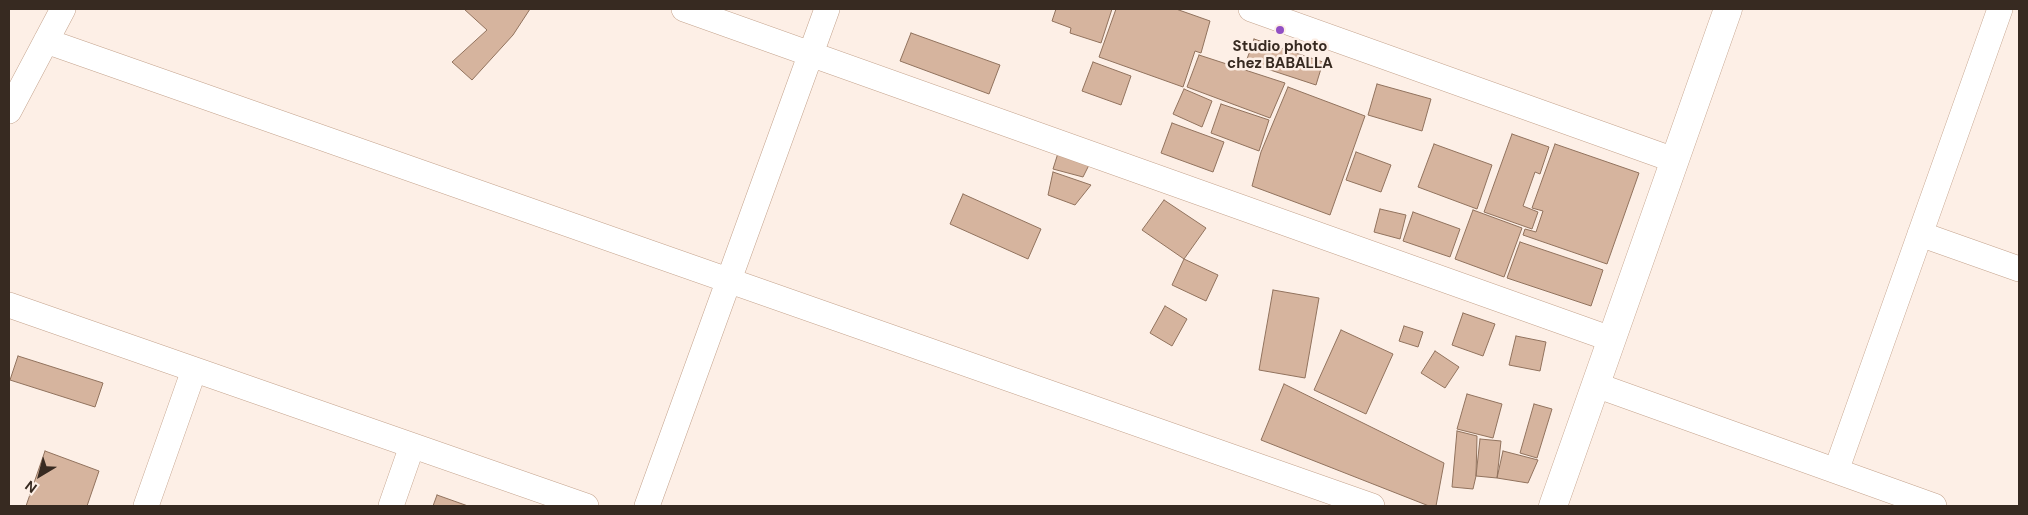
<!DOCTYPE html>
<style>
body{margin:0}
#map{position:relative;width:2028px;height:515px;overflow:hidden;background:#fdefe6;font-family:"DM Sans",sans-serif}
canvas{display:block}
.frame{position:absolute;inset:0;border:10px solid #372a21;pointer-events:none}
.north{position:absolute;left:15px;top:450px;width:50px;height:50px;-webkit-text-stroke:4px #fdefe6;paint-order:stroke;rotate:217deg;font-size:14px;font-weight:700;line-height:20px;text-align:center;color:#372a21}
.north::after{content:'';display:block;margin:auto;width:18px;height:22px;background:#372a21;clip-path:polygon(50% 0,100% 100%,50% 72%,0 100%)}
</style>
<div id="map">
<canvas width="2028" height="515"></canvas>
<div class="frame"></div>
<div class="north">N</div>
</div>
<script>
const ctx = document.querySelector('canvas').getContext('2d');
ctx.lineJoin = 'round';
function paint(path, color) {
  ctx.fillStyle = color;
  ctx.fill(path, 'evenodd');
}
function shape(rows) {
  const path = new Path2D();
  for (const r of rows) {
    path.moveTo(r[0], r[1]);
    for (let i = 2; i < r.length; i += 2) path.lineTo(r[i], r[i + 1]);
  }
  return path;
}
function trace(path, color, width, dash) {
  ctx.strokeStyle = color;
  ctx.lineWidth = width;
  ctx.lineCap = dash ? 'butt' : 'round';
  ctx.setLineDash(dash || []);
  ctx.stroke(path);
}
function label(font, color, halo, rows, align = 'center') {
  ctx.font = font + ' "DM Sans",sans-serif';
  ctx.lineWidth = 5;
  ctx.setLineDash([]);
  ctx.textBaseline = 'middle';
  ctx.strokeStyle = halo;
  ctx.fillStyle = color;
  for (const [text, x, y, turn = 0] of rows) {
    ctx.save();
    ctx.translate(x, y);
    ctx.rotate((+turn || 0) * Math.PI / 180);
    ctx.textAlign = isNaN(turn) ? turn : align;
    if (halo) ctx.strokeText(text, 0, 0);
    ctx.fillText(text, 0, 0);
    ctx.restore();
  }
}
const building = shape([
 [464,9,530,9,513,35,472,80,452,62,487,30,464,9],
 [1056,9,1112,9,1101,43,1070,33,1071,28,1052,21,1056,9],
 [1116,9,1176,9,1210,21,1201,53,1195,51,1183,87,1099,57,1116,9],
 [911,33,1000,65,989,94,900,61,911,33],
 [1254,39,1323,62,1316,85,1246,62,1254,39],
 [1199,55,1285,83,1270,118,1187,87,1199,55],
 [1093,62,1131,76,1121,105,1082,91,1093,62],
 [1377,84,1431,99,1422,131,1368,115,1377,84],
 [1288,87,1365,116,1330,215,1252,186,1261,152,1288,87],
 [1184,89,1212,101,1202,127,1173,114,1184,89],
 [1221,104,1269,120,1259,151,1211,133,1221,104],
 [1172,123,1224,142,1213,172,1161,153,1172,123],
 [1512,134,1549,147,1540,174,1535,172,1523,206,1538,212,1532,229,1484,212,1512,134],
 [1434,144,1492,165,1477,209,1418,187,1434,144],
 [1555,144,1639,173,1607,264,1523,235,1525,229,1536,232,1543,211,1532,208,1555,144],
 [1059,150,1091,161,1083,177,1053,169,1059,150],
 [1356,152,1391,165,1381,192,1346,180,1356,152],
 [1053,172,1091,185,1075,205,1048,195,1053,172],
 [963,194,1041,229,1028,259,950,224,963,194],
 [1164,200,1206,228,1184,259,1142,230,1164,200],
 [1380,209,1406,215,1400,239,1374,232,1380,209],
 [1473,210,1522,228,1504,277,1455,259,1473,210],
 [1413,212,1460,229,1450,257,1403,241,1413,212],
 [1520,242,1603,270,1591,306,1507,278,1520,242],
 [1184,259,1218,275,1206,301,1172,285,1184,259],
 [1273,290,1319,298,1305,378,1259,370,1273,290],
 [1165,306,1187,319,1172,346,1150,333,1165,306],
 [1463,313,1495,324,1483,356,1452,345,1463,313],
 [1404,326,1423,332,1418,347,1399,341,1404,326],
 [1341,330,1393,354,1366,414,1314,390,1341,330],
 [1516,336,1546,342,1540,371,1509,365,1516,336],
 [1435,351,1459,367,1445,388,1421,373,1435,351],
 [18,356,103,383,95,407,10,380,18,356],
 [1284,384,1444,463,1436,506,1429,506,1261,440,1284,384],
 [1467,394,1502,404,1493,438,1457,429,1467,394],
 [1534,404,1552,409,1537,458,1520,453,1534,404],
 [1457,431,1477,436,1476,476,1473,489,1452,487,1457,431],
 [1480,439,1501,441,1497,478,1476,476,1480,439],
 [45,451,99,471,87,506,26,506,45,451],
 [1503,451,1538,460,1528,483,1497,478,1503,451],
 [437,495,468,506,433,506,437,495]
]);
paint(building, '#d6b49e');
trace(building, '#91725d', 1);
const minor = shape([
 [684,9,1611,339],
 [1251,9,1674,160],
 [46,41,1372,506],
 [9,111,63,9],
 [1920,234,2019,269],
 [9,305,586,506],
 [1596,385,1934,506],
 [1836,471,2000,9],
 [146,506,194,370],
 [391,506,412,446],
 [647,506,827,9]
]);
const secondary = shape([
 [1553,506,1728,9]
]);
trace(minor, '#c4a38d', 26);
trace(secondary, '#c4a38d', 29);
trace(minor, '#fff', 25);
trace(secondary, '#fff', 28);
for (const [x, y, r, color] of [
 [1280,30,5,"#914fc4"]
]) {
  const dot = new Path2D();
  dot.arc(x, y, r, 0, 2 * Math.PI);
  ctx.fillStyle = color;
  ctx.fill(dot);
  trace(dot, '#fdefe6', 2);
}
label('bold 15px', '#372a21', '#fdefe6', [
 ["Studio photo",1280,47],
 ["chez BABALLA",1280,64]
]);
</script>
